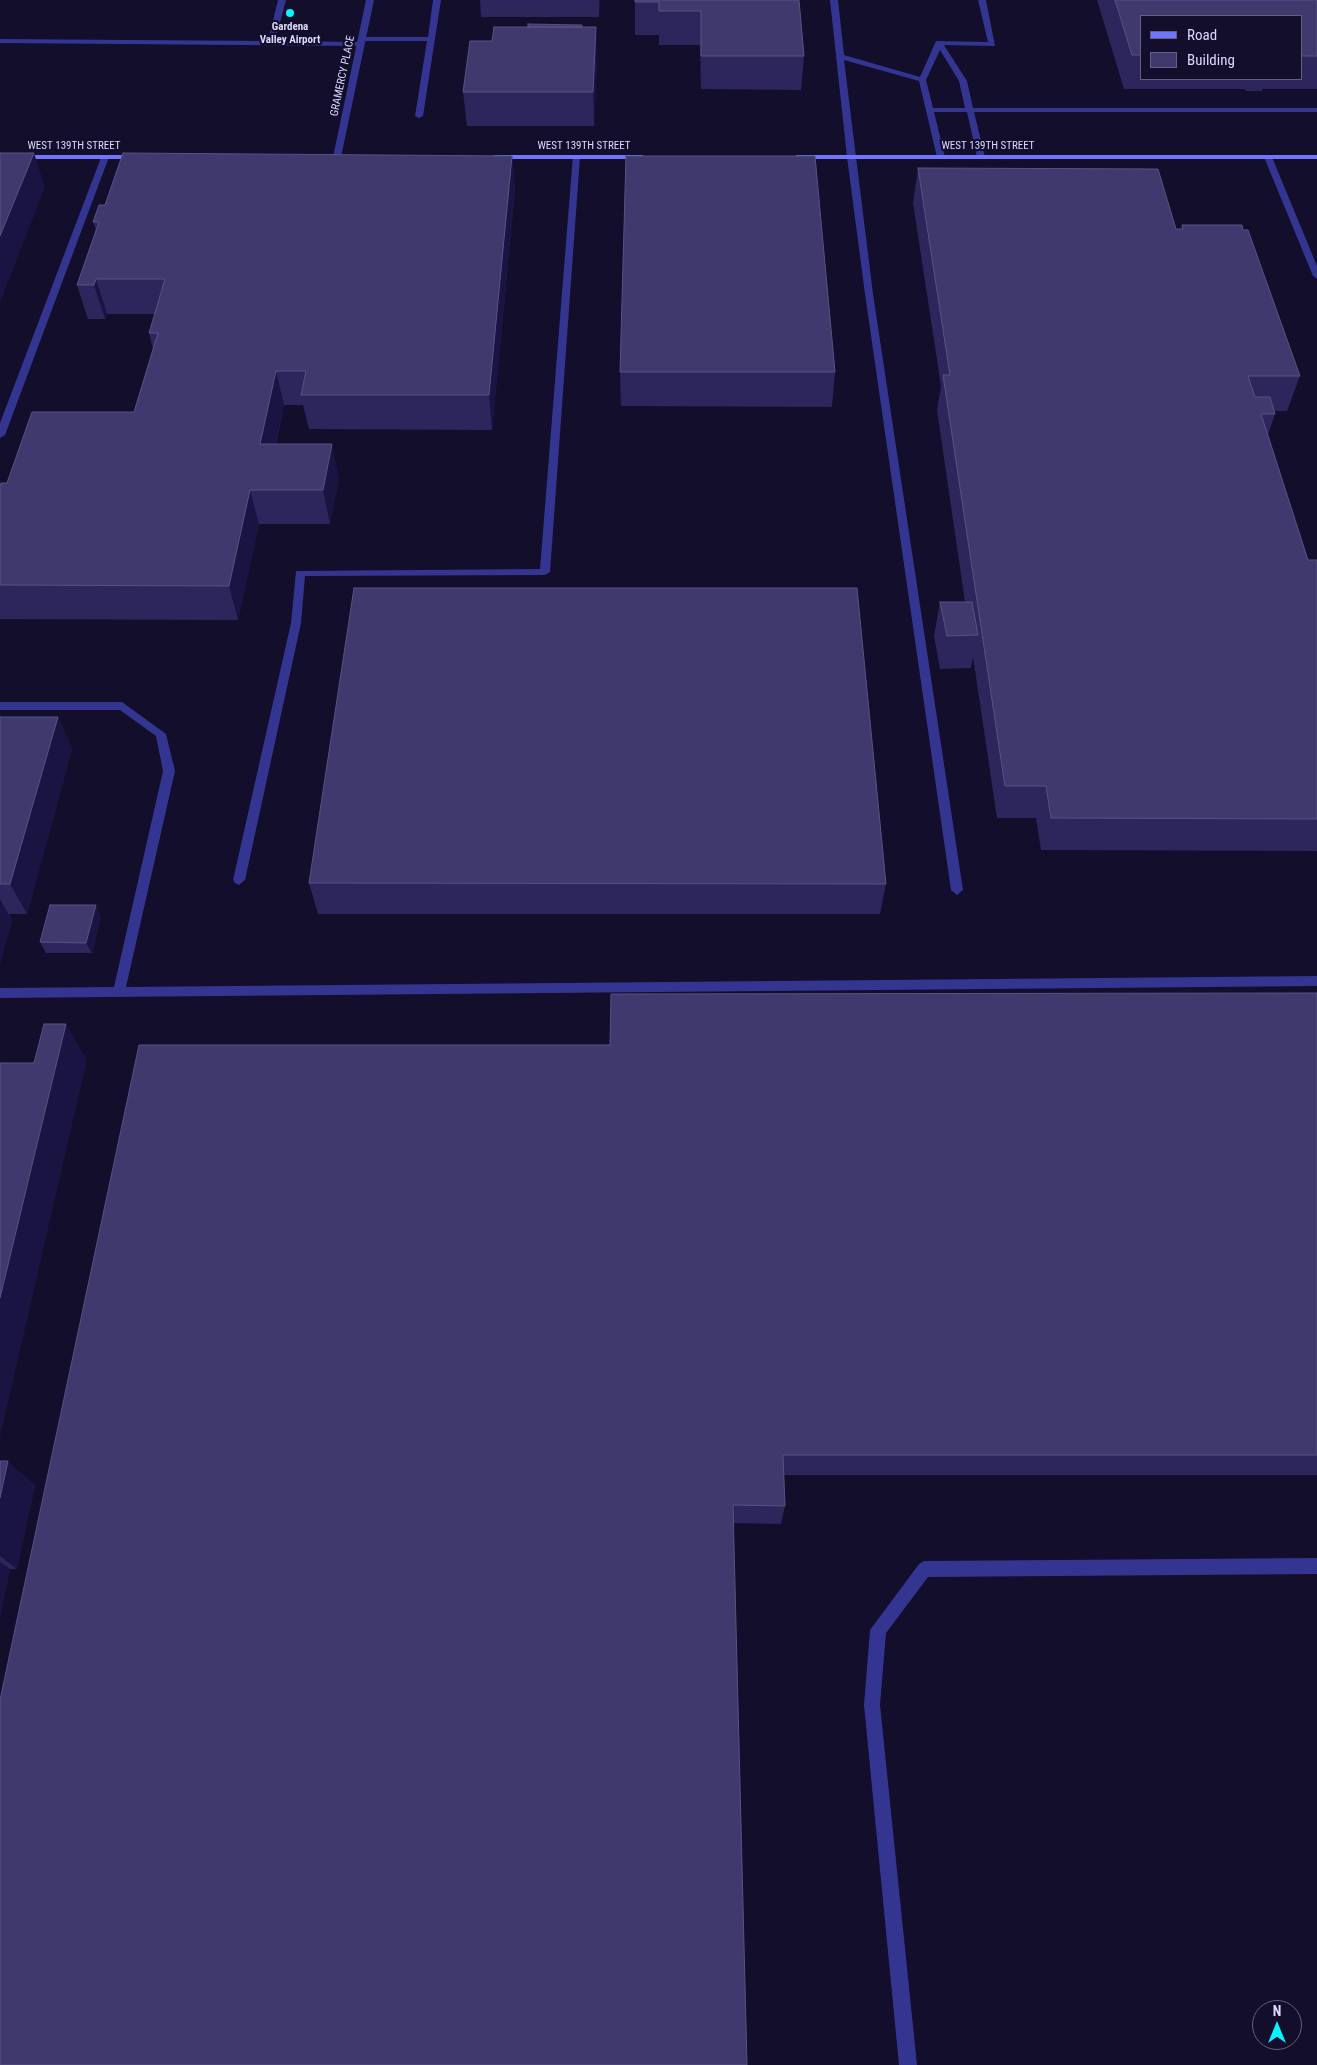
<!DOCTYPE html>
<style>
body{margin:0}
#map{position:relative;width:1317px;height:2065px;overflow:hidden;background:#120e2c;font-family:"Roboto Condensed",sans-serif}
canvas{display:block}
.legend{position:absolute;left:1140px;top:15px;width:162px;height:65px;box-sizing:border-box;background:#120e2c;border:1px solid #635f80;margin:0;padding:6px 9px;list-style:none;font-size:15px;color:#dcd9ff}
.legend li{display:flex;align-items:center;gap:10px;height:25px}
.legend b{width:25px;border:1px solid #635f80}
.north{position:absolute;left:1252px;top:2000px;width:50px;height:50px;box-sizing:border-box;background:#120e2c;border:1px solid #635f80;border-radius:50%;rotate:0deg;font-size:14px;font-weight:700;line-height:20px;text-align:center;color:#dcd9ff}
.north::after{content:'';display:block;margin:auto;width:18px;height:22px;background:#05f4ff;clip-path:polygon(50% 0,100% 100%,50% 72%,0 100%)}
</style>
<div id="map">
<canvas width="1317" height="2065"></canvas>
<ul class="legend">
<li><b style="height:6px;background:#7075ff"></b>Road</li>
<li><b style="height:14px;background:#40396e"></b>Building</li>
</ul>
<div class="north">N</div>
</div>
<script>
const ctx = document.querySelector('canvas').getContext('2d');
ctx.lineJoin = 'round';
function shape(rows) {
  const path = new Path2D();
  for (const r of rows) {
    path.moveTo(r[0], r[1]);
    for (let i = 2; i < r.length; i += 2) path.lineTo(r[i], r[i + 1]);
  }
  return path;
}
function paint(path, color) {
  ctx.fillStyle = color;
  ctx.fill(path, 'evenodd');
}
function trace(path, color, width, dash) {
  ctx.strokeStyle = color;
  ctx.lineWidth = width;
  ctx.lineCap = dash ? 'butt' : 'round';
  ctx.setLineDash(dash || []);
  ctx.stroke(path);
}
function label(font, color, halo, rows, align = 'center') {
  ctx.font = font + ' "Roboto Condensed",sans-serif';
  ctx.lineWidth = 4.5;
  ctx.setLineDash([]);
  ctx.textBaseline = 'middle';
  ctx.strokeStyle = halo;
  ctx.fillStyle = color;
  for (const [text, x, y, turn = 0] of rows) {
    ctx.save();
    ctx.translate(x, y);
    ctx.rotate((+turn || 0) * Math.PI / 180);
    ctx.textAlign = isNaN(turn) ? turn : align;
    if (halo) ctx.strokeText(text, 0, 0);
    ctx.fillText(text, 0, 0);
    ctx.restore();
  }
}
paint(shape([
 [278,0,286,0,275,41,361,42,365,44,361,46,0,43,0,39,268,41,278,0],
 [433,0,441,0,423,116,419,118,415,116,427,41,362,41,358,39,362,37,428,37,433,0],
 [830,0,838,0,844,55,920,77,936,41,988,42,978,0,986,0,995,46,944,45,967,81,973,108,1317,108,1317,112,974,112,985,157,981,159,977,157,967,112,934,112,945,157,941,159,937,157,919,81,844,60,873,294,963,890,957,895,951,890,865,294,847,157,830,0],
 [940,50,959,81,965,108,933,108,926,80,940,50],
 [102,155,109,157,5,435,0,438,0,423,102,155],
 [573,155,580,157,550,572,545,575,305,576,301,623,245,880,239,885,235,883,233,880,291,623,296,571,540,569,573,155],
 [1265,155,1272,157,1317,266,1317,279,1313,276,1264,157,1265,155],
 [0,702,122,702,166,734,175,771,126,987,1317,976,1317,986,0,998,0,988,114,987,163,771,156,736,120,710,0,710,0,702],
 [1317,1558,1317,1574,928,1577,886,1633,880,1705,917,2065,899,2065,864,1705,870,1630,919,1564,924,1561,1317,1558]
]), '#343590');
paint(shape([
 [366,0,374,0,341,157,337,159,333,157,366,0]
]), '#343590');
paint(shape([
 [0,155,137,155,141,157,137,159,0,159,0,155],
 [494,155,642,155,646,157,642,159,497,159,493,157,494,155],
 [796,155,1317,155,1317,159,796,159,796,155]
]), '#7075ff');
paint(shape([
 [480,0,600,0,599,17,481,17],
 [635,0,799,0,804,56,801,90,701,89,700,45,659,45,659,35,635,35],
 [1097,0,1317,0,1317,89,1262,89,1262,91,1246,91,1245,89,1124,89],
 [1141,16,1301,16,1301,79,1141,79],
 [582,27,597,60,594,126,467,126,463,92,492,41],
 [512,156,515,190,492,430,309,429,303,405,284,405,276,444,339,478,330,524,259,524,238,620,0,619,0,487,134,412,153,349,149,333,155,314,107,314,105,319,88,319,77,285,96,230,93,222,105,205],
 [918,168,1176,229,1181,229,1182,225,1300,376,1287,411,1274,411,1275,414,1268,435,1308,560,1317,560,1317,851,1041,850,1036,818,997,818,973,657,971,668,940,669,934,636,940,602,965,602,937,410,941,386,913,203],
 [620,372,835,372,832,407,621,406],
 [0,717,58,717,72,749,27,914,9,914,12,921,0,963],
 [309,883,886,884,880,914,318,914],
 [101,916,92,953,46,953,40,942],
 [1317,993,1317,1475,784,1475,785,1506,781,1524,733,1523,610,1045],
 [0,1461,35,1485,17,1569,10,1569,0,1616]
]), '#2d265c');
paint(shape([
 [599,0,600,0,599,17],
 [596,27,597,60,594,126,593,92],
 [34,153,45,187,0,303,0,236],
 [512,156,515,190,492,430,489,395],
 [96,279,107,314,105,319,94,285],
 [276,371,284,405,268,478,260,444],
 [332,444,339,478,330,524,323,490],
 [250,490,259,524,238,620,229,586],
 [58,717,72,749,27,914,10,884],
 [0,899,12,921,0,963],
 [96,905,101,916,92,953,86,943],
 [66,1024,87,1060,0,1437,0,1298],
 [8,1461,35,1485,17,1569,0,1556,0,1498],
 [0,1562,10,1569,0,1616]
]), '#1a1442');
const building = shape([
 [635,0,799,0,804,56,701,56,701,11,659,11,659,2,635,2,635,0],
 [1115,0,1317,0,1317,56,1301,56,1301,16,1141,16,1141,55,1132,55,1115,0],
 [528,24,582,25,582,27,528,27,528,24],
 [494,27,596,27,593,92,463,92,470,41,492,41,494,27],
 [0,153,34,153,0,236,0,153],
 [123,153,512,156,489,395,301,395,306,371,276,371,260,444,332,444,323,490,250,490,229,586,0,585,0,487,1,483,7,483,32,412,134,412,158,333,149,333,165,279,96,279,94,285,77,285,99,222,93,222,99,205,105,205,123,153],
 [626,156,815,156,835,372,620,372,626,156],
 [918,168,1158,169,1176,229,1183,229,1182,225,1242,225,1243,230,1248,230,1300,376,1248,376,1255,397,1270,397,1275,414,1261,414,1308,560,1317,560,1317,819,1051,818,1046,786,1005,786,943,375,950,375,918,168],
 [354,588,857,588,886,884,309,883,354,588],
 [940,602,972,602,978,635,947,636,940,602],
 [0,717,58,717,10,884,0,884,0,717],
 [50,905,96,905,86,943,40,942,50,905],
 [1317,993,1317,1455,783,1455,785,1506,733,1505,747,2065,0,2065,0,1700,139,1045,610,1045,611,994,1317,993],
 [44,1024,66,1024,0,1298,0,1063,34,1063,44,1024],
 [0,1461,8,1461,0,1498,0,1461]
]);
paint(building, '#40396e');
trace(building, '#585284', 1);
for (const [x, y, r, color] of [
 [290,13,5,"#05f4ff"]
]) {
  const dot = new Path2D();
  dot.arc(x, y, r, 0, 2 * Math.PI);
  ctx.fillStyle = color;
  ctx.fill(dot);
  trace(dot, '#120e2c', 2);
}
label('bold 11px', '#dcd9ff', '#120e2c', [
 ["Gardena",290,27],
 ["Valley Airport",290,40]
]);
label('11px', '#dcd9ff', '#120e2c', [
 ["GRAMERCY PLACE",343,76,-78],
 ["WEST 139TH STREET",74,146],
 ["WEST 139TH STREET",584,146],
 ["WEST 139TH STREET",988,146]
]);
</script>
